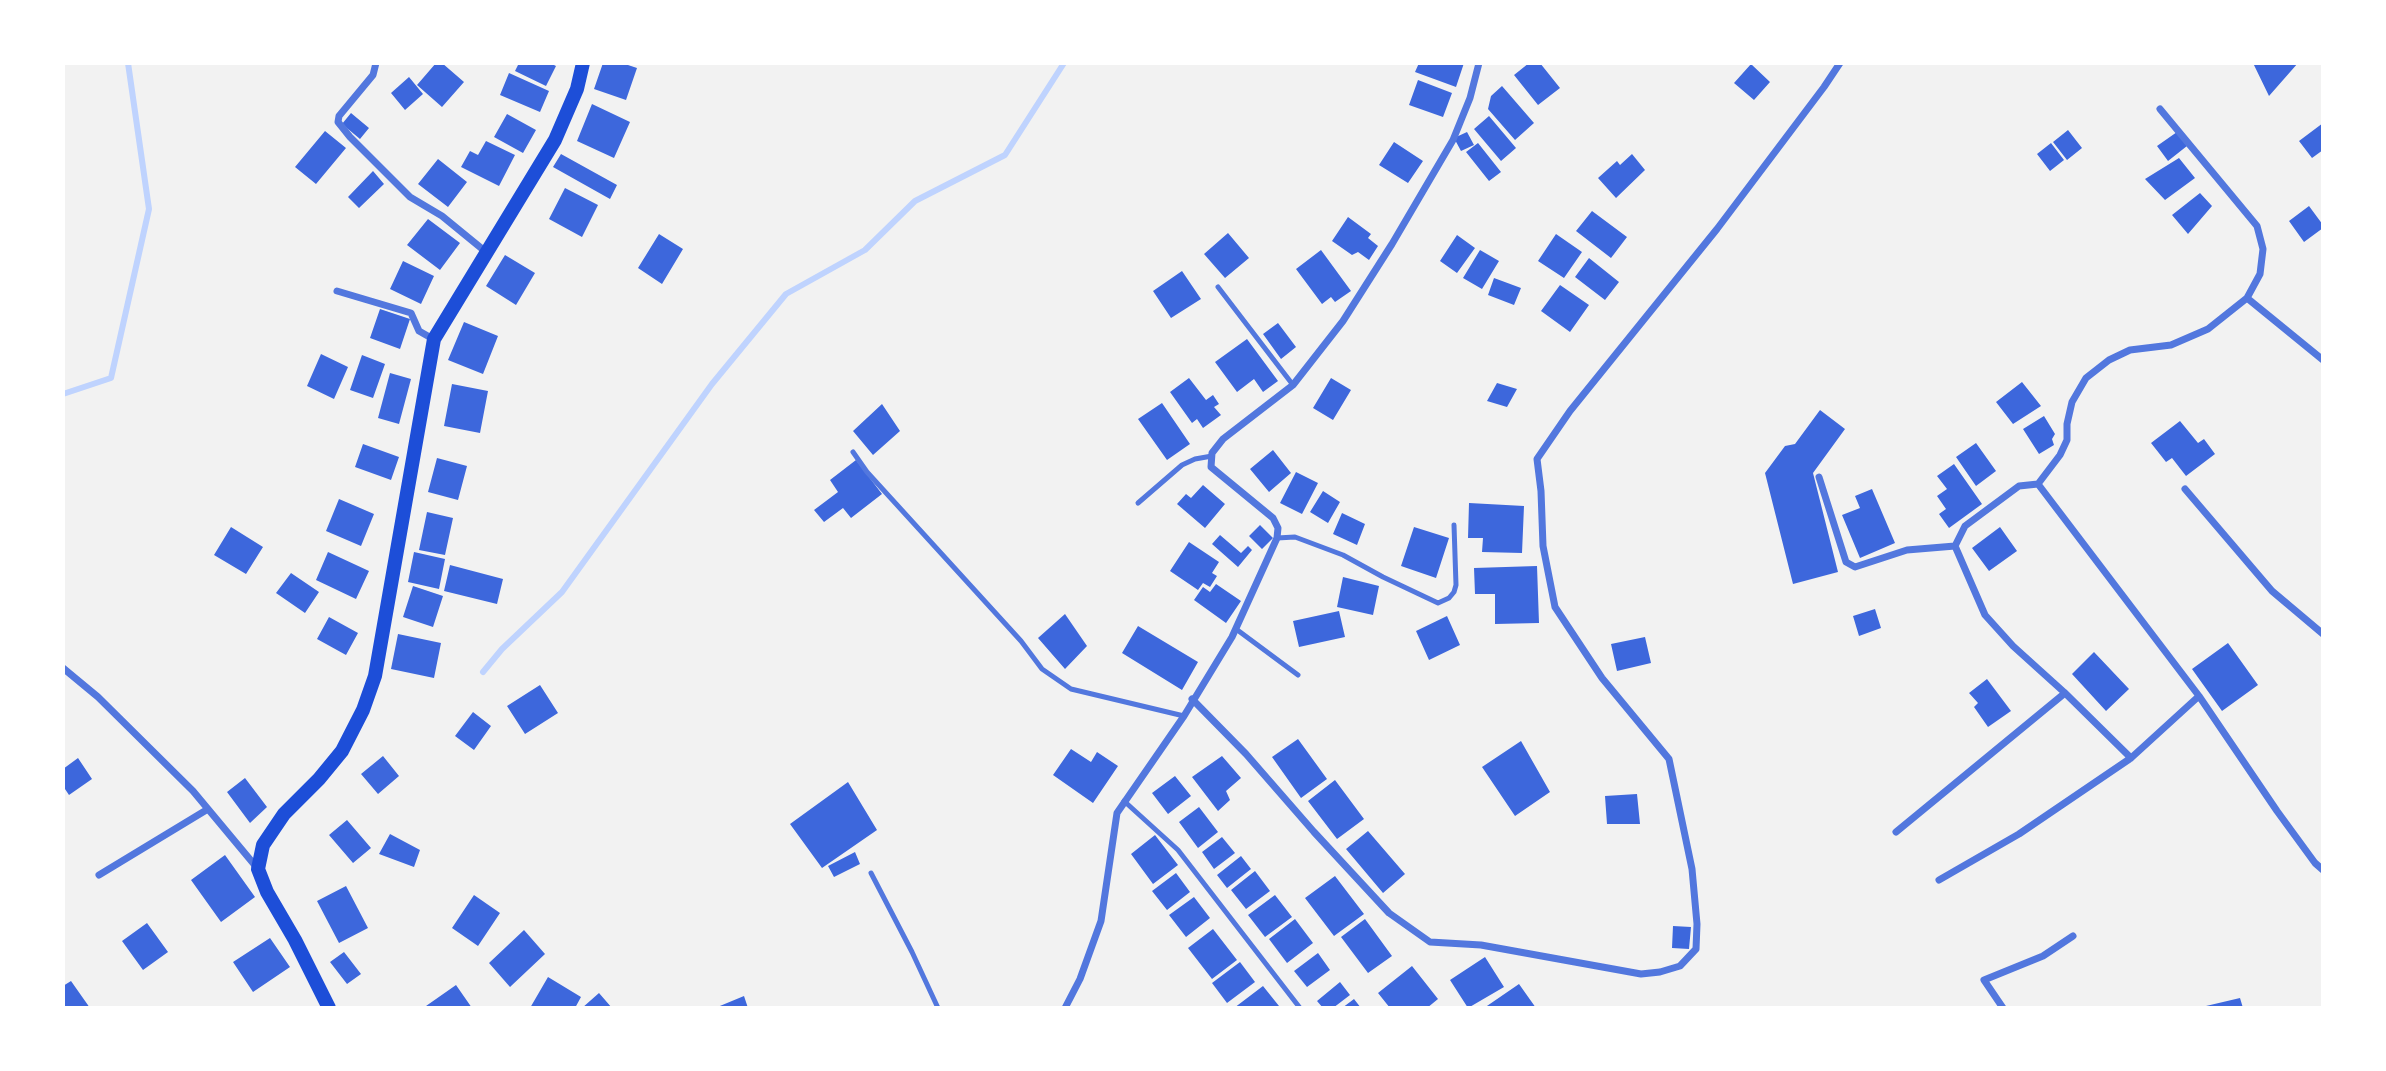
<!DOCTYPE html>
<style>
body{margin:0}
#map{position:relative;width:2386px;height:1071px;overflow:hidden;background:#f2f2f2;font-family:"Source Sans 3",sans-serif}
canvas{display:block}
.frame{position:absolute;inset:0;border:65px solid #fff;pointer-events:none}
</style>
<div id="map">
<canvas width="2386" height="1071"></canvas>
<div class="frame"></div>
</div>
<script>
const ctx = document.querySelector('canvas').getContext('2d');
ctx.lineJoin = 'round';
function shape(rows) {
  const path = new Path2D();
  for (const r of rows) {
    path.moveTo(r[0], r[1]);
    for (let i = 2; i < r.length; i += 2) path.lineTo(r[i], r[i + 1]);
  }
  return path;
}
function trace(path, color, width, dash) {
  ctx.strokeStyle = color;
  ctx.lineWidth = width;
  ctx.lineCap = dash ? 'butt' : 'round';
  ctx.setLineDash(dash || []);
  ctx.stroke(path);
}
function paint(path, color) {
  ctx.fillStyle = color;
  ctx.fill(path, 'evenodd');
}
trace(shape([
 [63,394,111,378,149,209,128,63],
 [483,672,502,649,562,592,712,384,786,294,865,250,915,201,1005,155,1064,63]
]), '#bfd3fe', 6);
paint(shape([
 [436,63,442,63,464,82,442,107,417,85],
 [519,63,550,63,556,66,546,86,515,71],
 [603,63,622,63,637,68,626,100,594,89],
 [1419,63,1464,63,1456,87,1415,72],
 [1529,63,1540,63,1560,88,1538,105,1514,75],
 [2253,63,2298,63,2269,96],
 [1751,64,1770,82,1754,100,1734,83],
 [509,73,549,91,540,112,500,95],
 [409,77,423,94,405,110,391,93],
 [1418,80,1452,93,1443,117,1409,105],
 [1502,86,1534,123,1515,140,1488,109,1491,96],
 [592,104,630,122,614,158,577,141],
 [351,113,369,128,360,139,342,124],
 [507,114,536,130,523,153,494,137],
 [1489,116,1516,148,1501,161,1474,129],
 [2323,123,2323,150,2312,158,2299,141],
 [2068,130,2082,148,2067,160,2053,142],
 [325,131,346,148,316,184,295,167],
 [1467,132,1474,145,1461,151,1454,138],
 [2177,132,2187,146,2168,161,2157,146],
 [486,141,515,155,499,186,461,167,470,151,478,155],
 [1394,142,1423,161,1408,183,1379,165],
 [1478,143,1501,172,1489,181,1466,152],
 [2051,143,2064,160,2050,171,2037,154],
 [561,154,617,185,610,199,553,167],
 [1632,154,1645,170,1616,198,1598,178,1617,161,1620,165],
 [2179,158,2195,178,2165,200,2145,179],
 [438,159,467,182,448,207,418,184],
 [373,171,384,184,359,208,348,197],
 [565,188,598,205,582,237,549,219],
 [2200,193,2212,206,2188,234,2172,215],
 [2309,206,2323,225,2323,228,2304,242,2289,221],
 [1592,211,1627,237,1611,258,1576,231],
 [1348,217,1371,234,1368,238,1378,246,1369,260,1358,252,1352,255,1332,241],
 [428,219,460,243,440,270,407,245],
 [1228,233,1249,258,1225,278,1204,254],
 [659,234,683,249,662,284,638,268],
 [1556,234,1582,252,1564,278,1538,261],
 [1457,235,1475,248,1457,273,1440,261],
 [1321,250,1351,291,1335,302,1331,297,1322,304,1296,269],
 [1480,250,1499,261,1482,289,1463,278],
 [505,255,535,273,516,305,486,286],
 [1589,258,1619,282,1605,300,1575,277],
 [403,261,434,276,421,304,390,289],
 [1182,271,1201,299,1171,318,1153,291],
 [1494,278,1521,288,1514,305,1488,295],
 [1560,285,1589,305,1570,332,1541,311],
 [380,309,410,319,400,349,370,338],
 [464,322,498,336,483,374,448,360],
 [1278,323,1296,347,1281,359,1263,334],
 [1247,339,1278,381,1263,392,1254,379,1237,392,1215,362],
 [321,354,348,367,334,399,307,386],
 [362,355,385,364,373,398,350,390],
 [390,373,411,379,399,424,378,418],
 [1189,378,1206,400,1213,395,1219,404,1214,407,1221,415,1203,428,1197,419,1192,423,1170,392],
 [1331,378,1351,390,1333,420,1313,408],
 [2022,382,2041,406,2013,424,1996,402],
 [1497,383,1517,389,1507,407,1487,401],
 [452,384,488,391,480,433,444,426],
 [1162,403,1190,444,1167,460,1138,419],
 [882,404,900,431,873,455,853,431],
 [1820,410,1845,429,1813,473,1838,572,1793,584,1765,473,1785,446,1795,444],
 [2044,416,2055,434,2052,439,2054,445,2039,454,2023,429],
 [2180,421,2198,443,2204,439,2215,454,2186,476,2172,458,2166,462,2151,443],
 [1976,443,1996,471,1976,486,1956,457],
 [363,444,399,457,391,480,355,467],
 [1273,450,1291,473,1269,492,1250,469],
 [437,458,467,466,458,500,428,492],
 [856,460,882,494,851,518,843,508,824,522,814,510,838,492,830,480],
 [1954,464,1982,504,1949,528,1939,514,1946,509,1937,496,1947,489,1937,476],
 [1296,472,1318,483,1302,514,1280,503],
 [1203,485,1225,504,1205,528,1177,504,1186,494,1191,498],
 [1872,489,1895,543,1860,558,1842,515,1860,508,1855,496],
 [1323,491,1340,502,1328,523,1310,512],
 [339,499,374,514,361,546,326,531],
 [1469,503,1524,506,1522,553,1482,552,1483,538,1468,538],
 [427,512,453,518,445,555,419,550],
 [1342,513,1365,524,1357,545,1333,534],
 [1260,525,1273,538,1262,549,1249,536],
 [231,527,263,547,246,574,214,555],
 [1414,527,1449,538,1436,578,1401,566],
 [2000,527,2017,551,1989,571,1972,548],
 [1220,535,1241,553,1248,546,1252,550,1238,567,1212,544],
 [1189,542,1219,562,1212,573,1217,576,1210,587,1203,583,1198,590,1170,571],
 [328,552,369,571,356,599,316,580],
 [414,552,445,559,439,589,408,582],
 [450,565,503,579,497,604,444,591],
 [1537,566,1539,623,1495,624,1495,594,1475,594,1474,568],
 [291,573,319,592,305,613,276,593],
 [1343,577,1379,586,1373,615,1337,607],
 [1216,584,1241,601,1226,623,1194,600,1203,587,1210,592],
 [413,586,443,596,433,627,403,617],
 [1875,609,1881,628,1859,636,1853,616],
 [1339,611,1345,637,1299,647,1293,621],
 [1065,614,1087,646,1065,669,1038,638],
 [1447,616,1460,645,1429,660,1416,631],
 [329,617,358,633,346,655,317,639],
 [1138,626,1198,662,1182,690,1122,653],
 [398,634,441,643,434,678,391,669],
 [1645,637,1651,663,1617,671,1611,644],
 [2228,643,2258,685,2222,711,2192,669],
 [2094,652,2129,689,2106,711,2072,674],
 [1987,679,2011,711,1988,727,1974,707,1978,703,1969,693],
 [540,685,558,713,525,734,507,706],
 [473,712,491,726,474,750,455,736],
 [1298,739,1327,779,1301,798,1272,757],
 [1521,741,1550,792,1515,816,1482,767],
 [1071,749,1091,762,1097,752,1118,766,1093,803,1053,775],
 [383,756,399,776,378,794,361,774],
 [1222,756,1241,778,1226,791,1230,800,1218,811,1192,777],
 [78,758,92,779,69,795,63,786,63,769],
 [1175,776,1191,796,1168,814,1152,793],
 [245,778,267,807,250,823,227,792],
 [1335,780,1364,819,1337,839,1308,801],
 [848,782,877,830,822,868,790,824],
 [1637,794,1640,824,1607,824,1605,796],
 [1199,807,1218,832,1198,848,1179,822],
 [347,820,371,848,353,863,329,835],
 [1368,831,1405,874,1383,893,1346,849],
 [390,834,420,850,414,867,379,854],
 [1155,835,1178,865,1153,884,1131,854],
 [1222,837,1235,853,1214,869,1202,852],
 [855,852,860,864,834,877,828,866],
 [225,855,255,897,221,922,191,880],
 [1241,856,1251,869,1227,888,1217,875],
 [1255,871,1270,891,1246,909,1231,890],
 [1176,873,1190,892,1167,910,1152,891],
 [1335,876,1364,914,1334,936,1305,898],
 [346,886,368,928,339,943,317,901],
 [474,895,500,913,478,946,452,928],
 [1275,895,1292,917,1265,937,1248,915],
 [1194,897,1210,918,1186,937,1169,915],
 [1295,919,1313,943,1287,963,1269,939],
 [1365,919,1392,956,1368,973,1341,937],
 [147,923,168,952,143,970,122,941],
 [1673,926,1691,927,1689,949,1672,948],
 [1213,929,1237,960,1212,979,1188,948],
 [524,930,545,954,510,987,489,963],
 [270,938,290,967,253,992,233,962],
 [344,952,361,974,347,984,330,962],
 [1318,953,1330,970,1307,987,1294,971],
 [1485,957,1504,987,1468,1008,1450,980],
 [1240,962,1255,982,1227,1003,1212,983],
 [1412,966,1438,999,1427,1008,1390,1008,1378,993],
 [548,977,581,997,575,1008,530,1008],
 [71,981,90,1008,63,1008,63,986],
 [1340,982,1350,995,1333,1008,1323,1008,1317,1001],
 [1519,984,1536,1008,1484,1008],
 [456,985,472,1008,427,1008,426,1006],
 [1263,986,1279,1006,1277,1008,1234,1008],
 [599,993,612,1008,582,1008],
 [744,996,748,1008,715,1008],
 [2240,998,2243,1008,2207,1008,2206,1006],
 [1354,999,1361,1008,1342,1008]
]), '#3d67dc');
trace(shape([
 [1218,287,1293,385],
 [853,452,867,472,1021,641,1042,669,1071,689,1184,716],
 [1138,503,1182,465,1195,459,1212,456],
 [1277,538,1295,537,1343,555,1383,577,1438,603,1449,598,1454,592,1456,585,1454,525],
 [1236,629,1298,675],
 [1124,801,1178,850,1300,1008],
 [871,873,912,952,938,1008]
]), '#5277de', 5);
trace(shape([
 [376,63,373,75,339,116,338,122,350,137,410,197,442,216,486,252],
 [337,291,411,313,419,331,433,339],
 [2247,298,2323,360],
 [1819,477,1846,562,1855,567,1907,550,1955,546],
 [2038,484,2199,696,2277,811,2315,863,2323,870],
 [2185,489,2272,591,2323,634],
 [63,668,98,697,193,791,258,869],
 [1192,699,1246,754,1314,832,1389,913,1430,942,1481,945,1641,974,1660,972,1680,966,1696,949,1697,924,1692,869,1669,759,1602,678,1555,607,1543,546,1541,491,1537,459,1570,411,1717,229,1824,87,1840,63],
 [2131,758,2065,693,2013,646,1985,615,1955,546,1965,526,2019,486,2038,484,2060,455,2067,440,2067,424,2072,402,2086,378,2109,360,2130,350,2171,345,2208,329,2247,298,2260,274,2263,249,2257,226,2160,109],
 [1896,832,2065,693],
 [99,875,208,809],
 [1939,880,2019,834,2131,758,2199,696],
 [1065,1008,1080,979,1101,921,1117,813,1184,716,1232,637,1277,538,1278,528,1273,518,1211,467,1212,453,1223,439,1293,385,1343,321,1392,244,1453,140,1470,98,1479,63],
 [2003,1008,1984,980,2043,956,2073,936]
]), '#5277de', 7);
trace(shape([
 [329,1008,295,940,267,892,258,869,263,845,284,814,319,779,342,751,363,710,375,676,434,339,555,140,577,89,583,63]
]), '#1d4ed8', 14);
</script>
